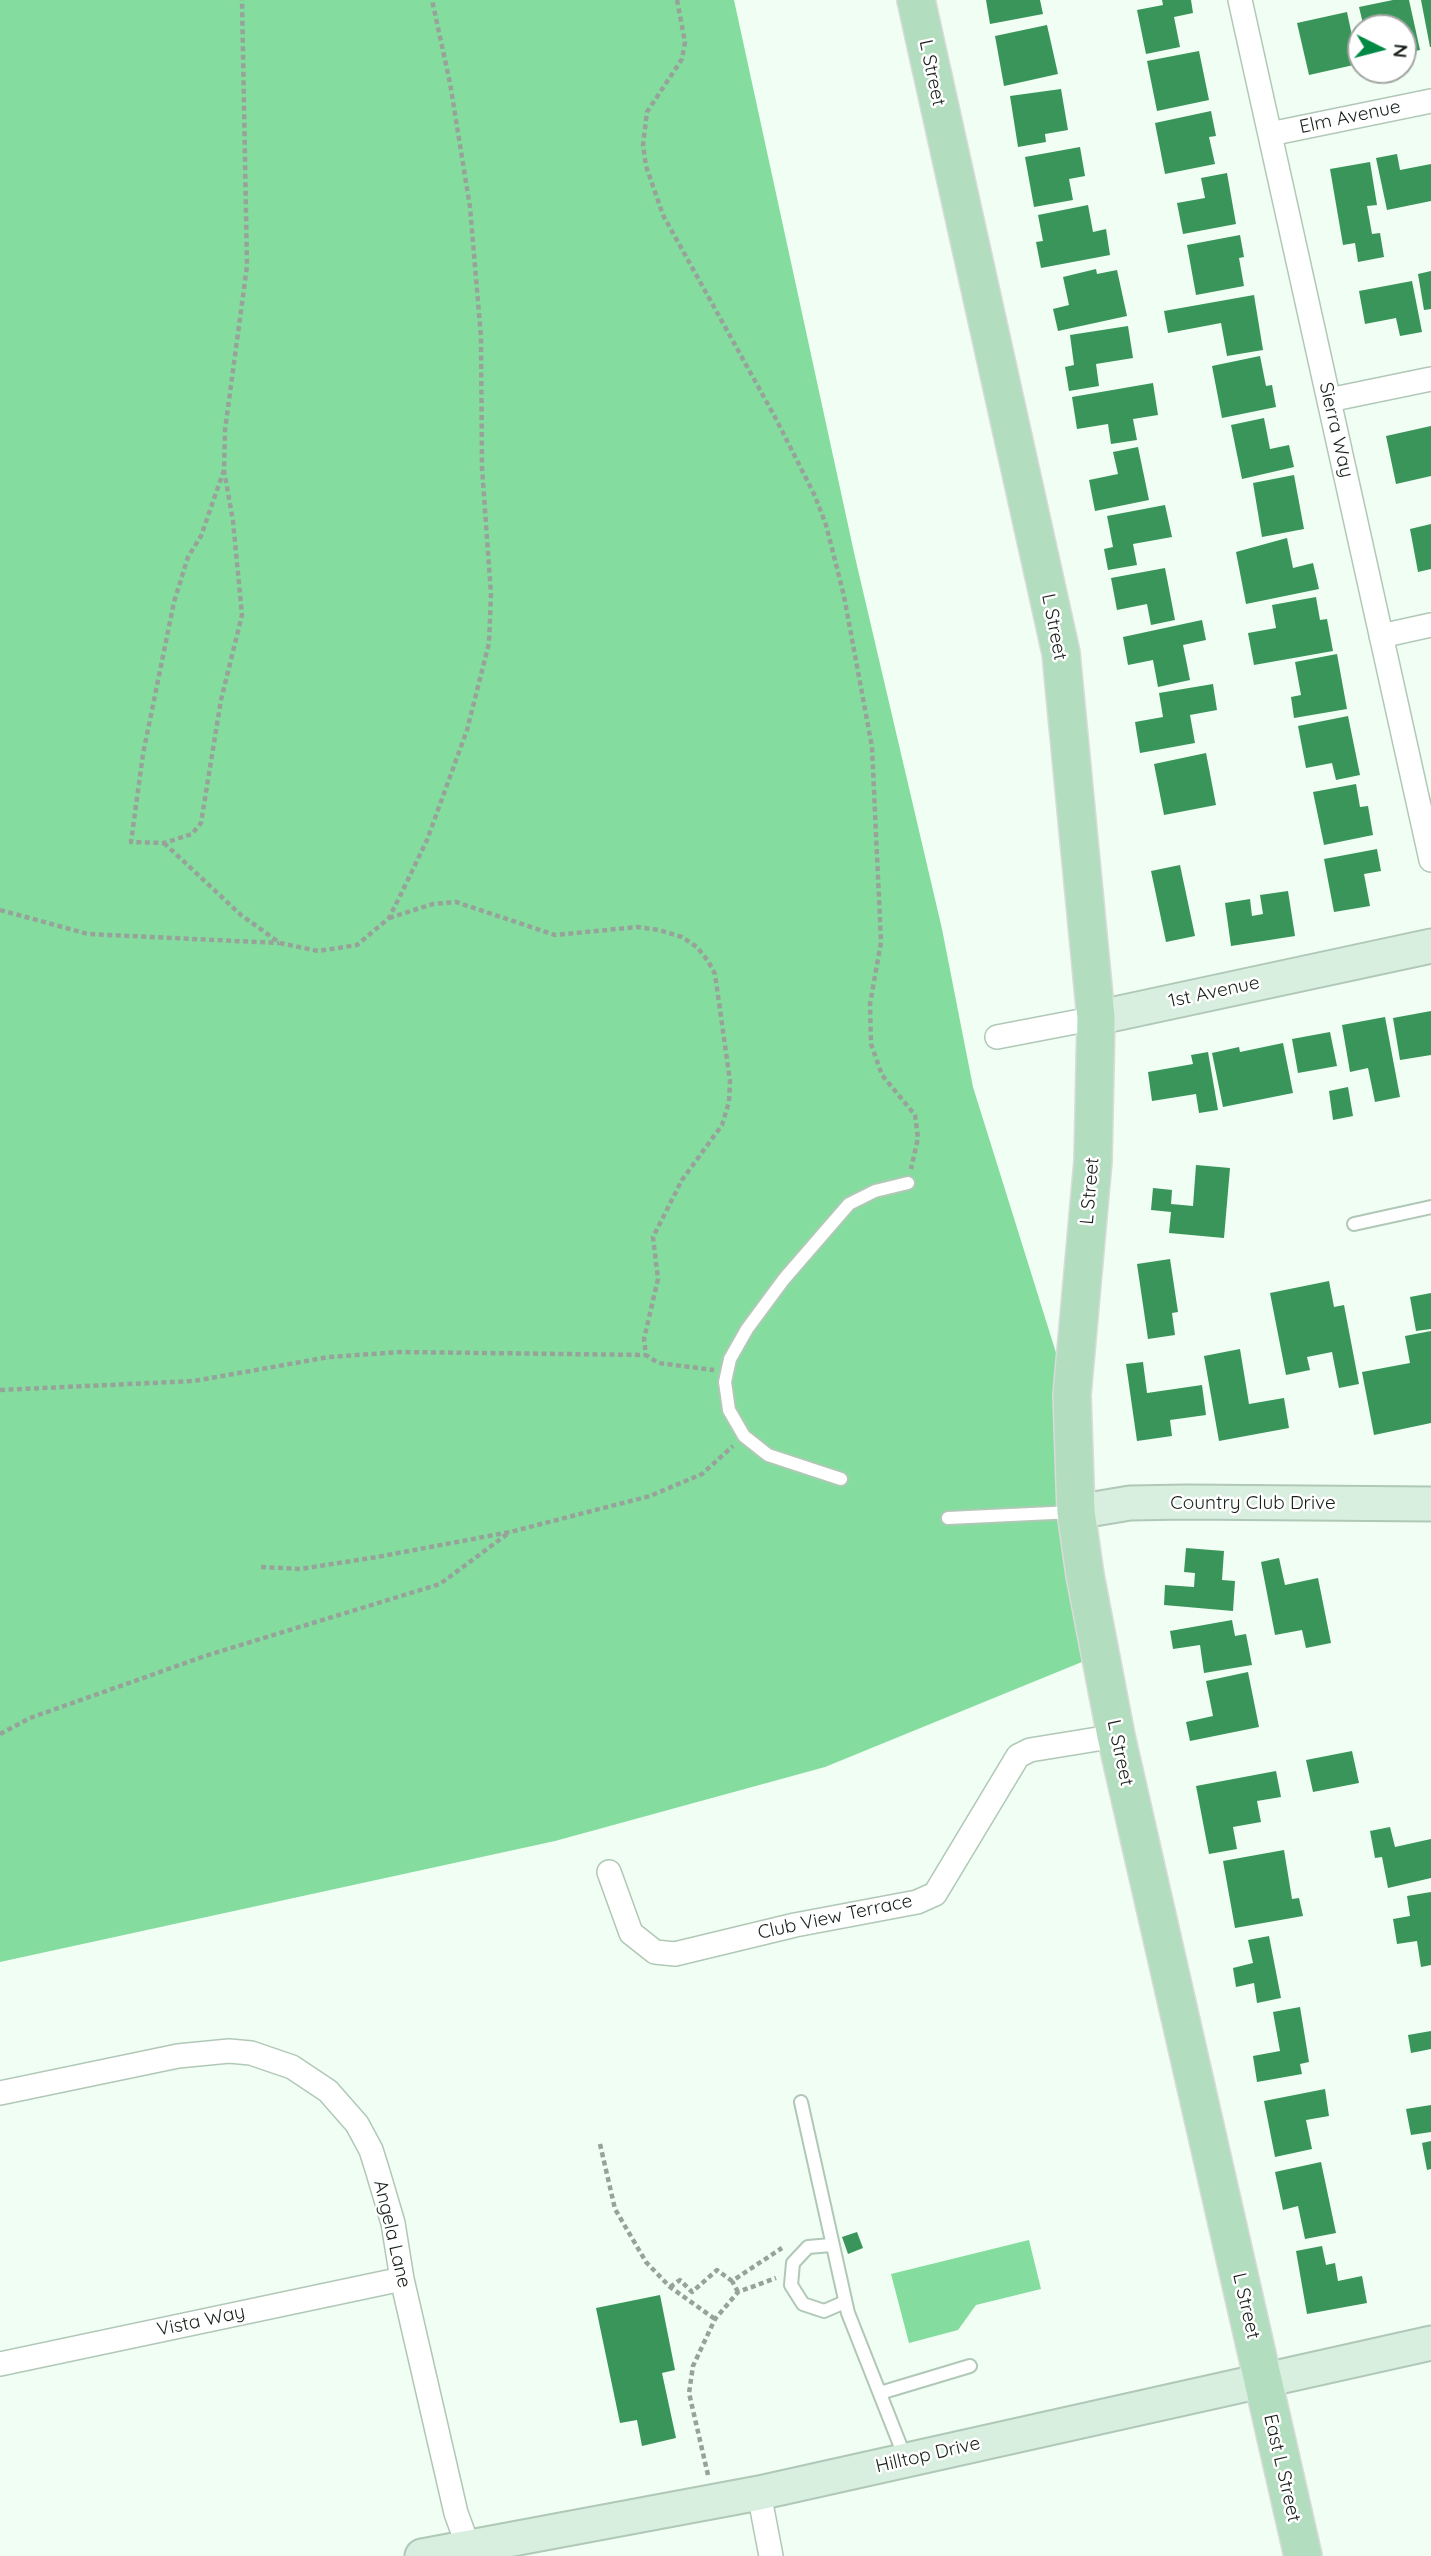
<!DOCTYPE html>
<style>
body{margin:0}
#map{position:relative;width:1431px;height:2556px;overflow:hidden;background:#f0fef3;font-family:Quicksand,sans-serif}
canvas{display:block}
.north{position:absolute;left:1347px;top:14px;width:70px;height:70px;box-sizing:border-box;background:#fff;border:2px solid #a3a6a3;border-radius:50%;rotate:96deg;font-size:19px;font-weight:700;line-height:28px;text-align:center;color:#18201a}
.north::after{content:'';display:block;margin:auto;width:24px;height:32px;background:#008945;clip-path:polygon(50% 0,100% 100%,50% 72%,0 100%)}
</style>
<div id="map">
<canvas width="1431" height="2556"></canvas>
<div class="north">N</div>
</div>
<script>
const ctx = document.querySelector('canvas').getContext('2d');
ctx.lineJoin = 'round';
function paint(path, color) {
  ctx.fillStyle = color;
  ctx.fill(path, 'evenodd');
}
function shape(rows) {
  const path = new Path2D();
  for (const r of rows) {
    path.moveTo(r[0], r[1]);
    for (let i = 2; i < r.length; i += 2) path.lineTo(r[i], r[i + 1]);
  }
  return path;
}
function trace(path, color, width, dash) {
  ctx.strokeStyle = color;
  ctx.lineWidth = width;
  ctx.lineCap = dash ? 'butt' : 'round';
  ctx.setLineDash(dash || []);
  ctx.stroke(path);
}
function label(font, color, halo, rows, align = 'center') {
  ctx.font = font + ' Quicksand,sans-serif';
  ctx.lineWidth = 5;
  ctx.setLineDash([]);
  ctx.textBaseline = 'middle';
  ctx.strokeStyle = halo;
  ctx.fillStyle = color;
  for (const [text, x, y, turn = 0] of rows) {
    ctx.save();
    ctx.translate(x, y);
    ctx.rotate((+turn || 0) * Math.PI / 180);
    ctx.textAlign = isNaN(turn) ? turn : align;
    if (halo) ctx.strokeText(text, 0, 0);
    ctx.fillText(text, 0, 0);
    ctx.restore();
  }
}
paint(shape([
 [0,0,734,0,855,557,942,929,973,1087,1072,1404,1099,1655,825,1767,555,1841,0,1962],
 [1029,2240,1041,2289,976,2305,958,2330,909,2343,891,2274]
]), '#84dd9e');
paint(shape([
 [986,0,1040,0,1043,14,990,24],
 [1162,0,1191,0,1193,13,1174,17,1180,47,1146,54,1137,10,1163,5],
 [1393,0,1409,0,1420,50,1403,54,1403,28,1364,28,1359,7],
 [1421,0,1431,0,1431,47,1430,47],
 [1347,12,1358,64,1309,75,1297,23],
 [1047,25,1058,74,1004,86,995,36],
 [1199,51,1209,100,1157,111,1147,61],
 [1061,89,1068,130,1045,134,1046,142,1018,147,1010,96],
 [1211,111,1216,136,1209,137,1215,164,1165,174,1155,123],
 [1080,147,1085,176,1069,179,1073,200,1034,207,1025,157],
 [1397,154,1400,170,1431,164,1431,201,1387,210,1376,158],
 [1370,162,1377,205,1367,206,1372,234,1380,233,1384,257,1358,262,1355,243,1343,245,1330,169],
 [1227,173,1236,224,1183,234,1177,203,1205,198,1201,178],
 [1088,205,1093,232,1106,229,1110,255,1041,268,1036,242,1043,241,1038,215],
 [1240,235,1244,257,1239,258,1244,286,1196,295,1187,245],
 [1096,269,1097,274,1117,270,1127,316,1058,331,1053,309,1069,305,1063,277],
 [1431,271,1431,309,1424,310,1418,274],
 [1412,281,1422,332,1400,336,1396,318,1365,324,1359,291],
 [1254,295,1263,350,1227,356,1221,323,1168,333,1164,311],
 [1128,326,1133,358,1096,364,1099,386,1069,391,1065,367,1074,365,1070,335],
 [1260,356,1266,386,1272,385,1276,407,1222,418,1212,366],
 [1153,383,1158,415,1133,419,1137,440,1111,444,1108,424,1077,429,1072,397],
 [1264,418,1270,449,1289,445,1294,467,1242,479,1231,425],
 [1431,426,1431,476,1396,484,1386,436],
 [1138,447,1149,500,1095,511,1089,480,1118,474,1113,452],
 [1294,475,1304,529,1262,537,1253,483],
 [1165,505,1172,537,1133,544,1137,565,1108,570,1104,549,1113,547,1107,516],
 [1431,524,1431,569,1418,572,1410,529],
 [1287,538,1293,568,1313,563,1319,589,1246,604,1236,552],
 [1165,568,1175,620,1151,625,1147,604,1117,610,1111,578],
 [1316,597,1320,620,1327,619,1333,651,1254,665,1248,633,1276,628,1272,605],
 [1202,620,1206,640,1183,645,1190,680,1158,687,1153,660,1128,665,1123,637],
 [1337,654,1347,709,1294,718,1291,697,1301,695,1295,662],
 [1213,684,1217,710,1190,715,1195,743,1140,753,1135,722,1163,717,1159,693],
 [1348,716,1360,775,1336,780,1332,763,1306,768,1298,726],
 [1206,753,1216,805,1164,815,1154,764],
 [1356,784,1360,807,1368,806,1373,835,1324,845,1313,792],
 [1377,849,1381,871,1364,874,1370,906,1334,912,1324,859],
 [1180,865,1195,936,1166,942,1151,871],
 [1288,891,1295,936,1231,946,1225,903,1250,899,1252,916,1263,914,1260,895],
 [1431,1011,1431,1055,1400,1060,1393,1018],
 [1385,1017,1400,1097,1375,1102,1368,1068,1350,1072,1342,1025],
 [1330,1032,1337,1066,1298,1073,1292,1039],
 [1283,1043,1293,1093,1223,1107,1212,1053,1239,1047,1240,1052],
 [1208,1052,1218,1110,1199,1113,1196,1094,1152,1101,1148,1072,1193,1064,1191,1055],
 [1348,1087,1353,1116,1333,1120,1329,1091],
 [1196,1165,1230,1168,1224,1238,1169,1233,1171,1212,1151,1210,1153,1188,1172,1190,1171,1204,1193,1206],
 [1170,1259,1178,1312,1172,1313,1175,1335,1148,1339,1137,1264],
 [1329,1281,1334,1307,1344,1305,1359,1384,1339,1388,1332,1352,1307,1357,1310,1370,1286,1375,1270,1293],
 [1431,1293,1431,1329,1416,1331,1410,1297],
 [1431,1331,1431,1423,1374,1435,1362,1372,1410,1363,1405,1336],
 [1240,1349,1249,1404,1284,1398,1289,1428,1219,1441,1204,1356],
 [1143,1362,1147,1393,1202,1385,1206,1415,1170,1420,1172,1436,1137,1441,1126,1364],
 [1186,1548,1224,1551,1222,1580,1235,1581,1233,1611,1164,1605,1165,1585,1194,1587,1195,1573,1184,1572],
 [1279,1558,1285,1585,1318,1578,1331,1643,1306,1648,1302,1630,1275,1635,1261,1562],
 [1232,1620,1235,1636,1246,1634,1252,1665,1204,1673,1200,1645,1173,1649,1170,1631],
 [1248,1672,1259,1727,1190,1741,1186,1722,1213,1716,1206,1681],
 [1352,1751,1359,1783,1313,1792,1306,1760],
 [1276,1771,1281,1797,1257,1801,1261,1822,1233,1827,1237,1849,1209,1854,1196,1786],
 [1390,1827,1395,1847,1431,1839,1431,1878,1388,1888,1382,1857,1375,1858,1370,1831],
 [1284,1850,1292,1899,1299,1898,1303,1916,1235,1928,1223,1861],
 [1431,1892,1431,1965,1421,1967,1417,1941,1397,1944,1393,1919,1410,1916,1407,1896],
 [1269,1936,1281,1998,1257,2003,1254,1983,1236,1987,1233,1968,1253,1963,1248,1940],
 [1300,2007,1309,2062,1300,2064,1302,2074,1257,2082,1253,2056,1280,2051,1273,2012],
 [1431,2031,1431,2049,1411,2053,1408,2035],
 [1325,2089,1329,2116,1306,2120,1312,2149,1275,2157,1264,2101],
 [1431,2105,1431,2132,1411,2135,1406,2109],
 [1431,2141,1431,2169,1427,2170,1422,2143],
 [1321,2162,1336,2233,1305,2239,1298,2206,1283,2210,1275,2172],
 [857,2232,863,2248,848,2254,842,2237],
 [1322,2246,1326,2265,1335,2263,1338,2281,1362,2276,1367,2303,1307,2314,1296,2251],
 [660,2295,675,2370,662,2373,676,2438,642,2446,637,2420,620,2423,596,2308]
]), '#3a955a');
const lane = shape([
 [1354,1224,1431,1207],
 [841,1479,768,1455,744,1436,729,1410,725,1382,730,1359,747,1329,784,1279,849,1204,875,1191,908,1183],
 [948,1518,1073,1512],
 [801,2102,848,2313,906,2460],
 [831,2245,808,2247,793,2263,791,2285,803,2304,824,2311,845,2302],
 [880,2393,970,2366]
]);
const street = shape([
 [1240,0,1431,860],
 [1270,134,1431,101],
 [1329,400,1431,379],
 [1381,636,1431,625],
 [997,1037,1096,1018],
 [609,1872,631,1933,655,1952,675,1954,795,1925,917,1902,935,1894,1018,1756,1030,1750,1116,1736],
 [0,2093,178,2056,229,2051,251,2053,292,2067,328,2091,357,2124,371,2150,377,2169,393,2223,402,2279,456,2513,468,2546],
 [0,2364,402,2279],
 [759,2493,771,2556]
]);
const secondary = shape([
 [1096,1018,1431,946],
 [1076,1512,1130,1503,1186,1502,1431,1504],
 [422,2556,759,2493,1431,2343]
]);
const primary = shape([
 [916,0,1061,653,1096,1018,1093,1161,1072,1395,1076,1512,1085,1575,1116,1736,1303,2556]
]);
trace(lane, '#b0c8b6', 16);
trace(street, '#b0c8b6', 26);
trace(secondary, '#b0c8b6', 37);
trace(primary, '#dadbda', 40);
trace(shape([
 [677,0,685,42,682,59,647,112,643,145,646,166,663,215,775,417,815,496,826,525,844,596,872,747,881,942,870,1004,871,1044,882,1075,915,1115,918,1138,911,1169],
 [224,470,201,536,188,557,174,602,143,754,131,842,164,843,192,834,201,823,221,700,242,615,233,521,224,470,225,430,247,266,242,0],
 [164,843,241,915,280,943,318,951,357,945,389,918,401,894,427,840,467,730,489,643,491,594,482,468,481,337,470,207,450,83,432,0],
 [0,910,88,934,279,943],
 [389,918,433,904,456,902,555,935,637,927,659,930,682,937,697,947,708,961,715,974,730,1081,729,1102,722,1125,682,1180,653,1237,658,1279,644,1339,646,1355,658,1363,714,1370],
 [0,1390,194,1381,329,1357,400,1352,646,1355],
 [261,1567,300,1569,377,1557,510,1532,650,1496,702,1474,733,1446],
 [0,1734,30,1718,205,1656,440,1584,510,1532],
 [600,2144,615,2209,646,2262,670,2287,715,2319],
 [670,2287,680,2280,692,2292,717,2270,732,2281],
 [738,2292,732,2281,782,2248],
 [708,2475,689,2393,693,2366,715,2319,738,2292,776,2278]
]), '#97a39a', 4.5, [5, 3.5]);
trace(lane, '#fff', 12);
trace(street, '#fff', 23);
trace(secondary, '#d8eedf', 33);
trace(primary, '#b2ddbe', 37);
label('19px', '#18201a', '#fff', [
 ["L Street",932,73,78],
 ["Elm Avenue",1350,117,-12],
 ["Sierra Way",1336,430,77],
 ["L Street",1054,627,79],
 ["1st Avenue",1214,992,-12],
 ["L Street",1090,1191,-85],
 ["Country Club Drive",1253,1503],
 ["L Street",1120,1753,78],
 ["Club View Terrace",835,1917,-12],
 ["Angela Lane",392,2234,77],
 ["L Street",1246,2306,77],
 ["Vista Way",201,2321,-12],
 ["Hilltop Drive",928,2455,-13],
 ["East L Street",1282,2468,77]
]);
</script>
